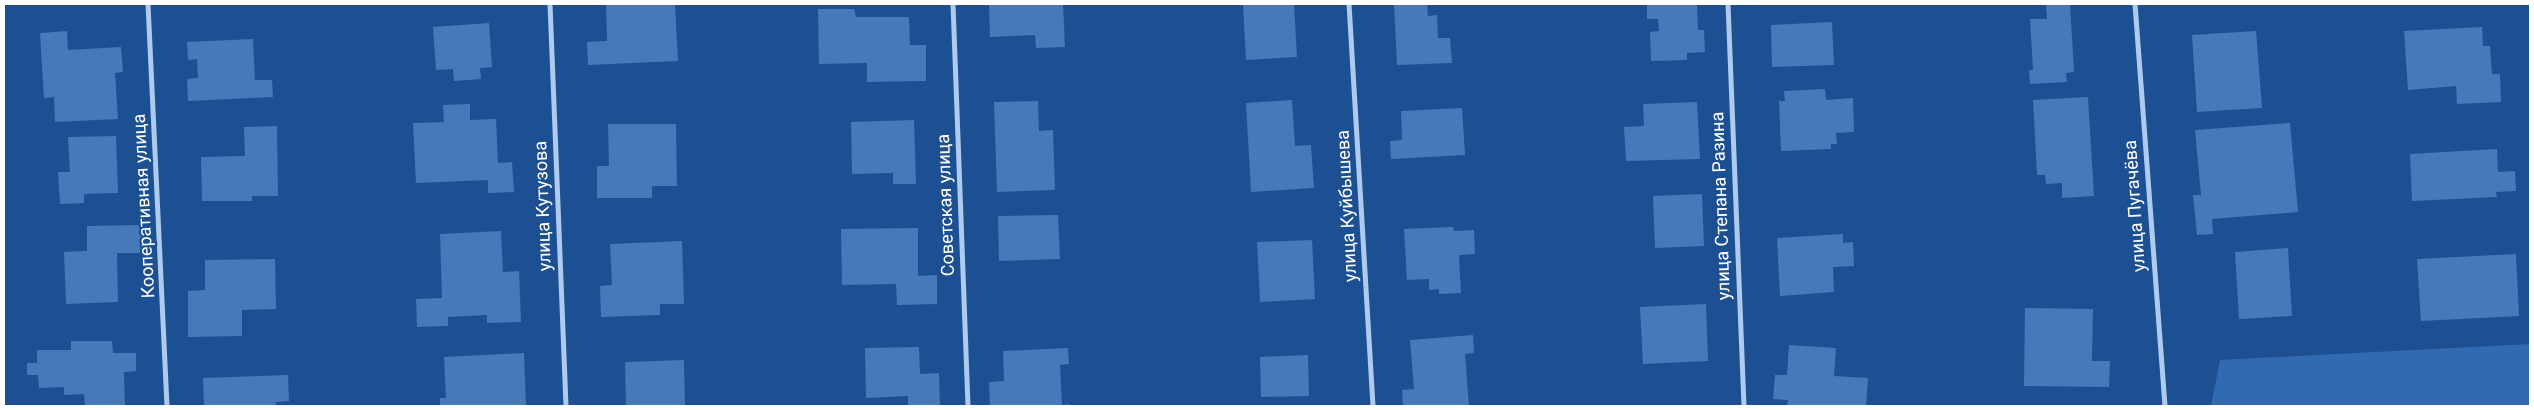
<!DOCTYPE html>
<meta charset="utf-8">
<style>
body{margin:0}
#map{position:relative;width:2534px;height:410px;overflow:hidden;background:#1d5092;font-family:Roboto,sans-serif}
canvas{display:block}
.frame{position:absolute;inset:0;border:5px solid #fff;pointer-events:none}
</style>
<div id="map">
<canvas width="2534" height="410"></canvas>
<div class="frame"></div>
</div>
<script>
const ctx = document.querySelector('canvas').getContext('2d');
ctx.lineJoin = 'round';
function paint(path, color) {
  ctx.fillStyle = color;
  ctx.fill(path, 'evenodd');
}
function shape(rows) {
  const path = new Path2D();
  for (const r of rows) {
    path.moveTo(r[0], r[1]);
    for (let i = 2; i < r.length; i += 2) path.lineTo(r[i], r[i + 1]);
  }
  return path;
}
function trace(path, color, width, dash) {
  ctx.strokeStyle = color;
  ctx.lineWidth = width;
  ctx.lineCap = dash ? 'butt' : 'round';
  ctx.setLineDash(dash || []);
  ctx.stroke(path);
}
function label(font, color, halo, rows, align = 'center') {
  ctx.font = font + ' Roboto,sans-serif';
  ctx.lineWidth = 4.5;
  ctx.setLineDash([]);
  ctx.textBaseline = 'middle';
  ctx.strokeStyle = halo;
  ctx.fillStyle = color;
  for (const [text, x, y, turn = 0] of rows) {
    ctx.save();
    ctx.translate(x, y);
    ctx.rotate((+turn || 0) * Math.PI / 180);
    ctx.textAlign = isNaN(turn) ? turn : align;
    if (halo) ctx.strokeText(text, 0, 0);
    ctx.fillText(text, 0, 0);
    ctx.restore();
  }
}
paint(shape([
 [2530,344,2530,406,2211,406,2220,360]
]), '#316ab0');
paint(shape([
 [606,4,675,4,678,61,588,65,587,42,607,41],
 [989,4,1063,4,1065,47,1036,48,1035,35,990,37],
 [1243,4,1294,4,1297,57,1246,60],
 [1394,4,1427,4,1428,16,1437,15,1438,38,1450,38,1452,63,1397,65],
 [1647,4,1697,4,1698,30,1704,30,1705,52,1687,53,1687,60,1651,61,1650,32,1659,31,1658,19,1647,19],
 [2046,4,2070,4,2074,72,2066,73,2067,82,2030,84,2029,70,2033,70,2030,19,2047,19],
 [818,9,854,9,856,17,909,17,910,45,926,45,926,81,867,82,867,63,819,64],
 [1832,22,1834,65,1772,67,1771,25],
 [489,23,492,67,480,68,481,79,454,81,453,69,436,70,433,27],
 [2482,27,2483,46,2490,46,2492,74,2500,74,2501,102,2457,104,2456,86,2408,90,2404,31],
 [67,31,68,50,121,47,123,72,115,73,118,119,55,122,54,97,44,98,40,33],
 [2256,31,2262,108,2197,112,2192,35],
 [253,39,255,80,272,80,273,97,188,101,187,79,198,78,197,59,188,60,187,42],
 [1825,89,1826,100,1853,98,1854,132,1836,133,1837,144,1831,144,1831,149,1781,151,1779,101,1785,101,1784,91],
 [2088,97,2094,196,2062,198,2062,183,2046,184,2045,175,2037,175,2033,100],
 [1292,100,1295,146,1311,145,1314,188,1251,192,1246,103],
 [1038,101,1039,131,1053,130,1055,190,997,192,994,102],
 [1697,102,1700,159,1626,161,1624,127,1644,126,1643,104],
 [470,104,470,120,496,119,498,163,512,162,514,192,488,193,488,180,416,183,413,123,444,122,443,105],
 [1462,108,1465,155,1391,159,1390,141,1402,140,1401,111],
 [914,120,916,184,893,184,893,173,852,174,851,122],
 [2290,123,2298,212,2212,219,2213,234,2197,235,2193,195,2201,195,2195,130],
 [608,124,676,124,677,186,652,186,652,198,597,198,597,166,609,166],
 [277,126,278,196,252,196,252,201,202,201,201,157,245,156,244,127],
 [116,136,118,193,84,194,84,203,60,204,58,172,70,172,68,137],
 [2497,149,2498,172,2515,171,2516,191,2496,192,2497,197,2412,201,2410,154],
 [1702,194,1704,246,1655,248,1653,196],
 [1058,215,1060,259,999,261,998,216],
 [141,225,142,253,117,253,118,302,66,304,64,252,87,251,87,226],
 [1453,227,1454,231,1474,230,1475,254,1459,255,1461,293,1439,294,1439,289,1429,290,1429,279,1407,280,1404,229],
 [918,228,918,276,937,275,937,304,897,305,896,284,842,285,841,229],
 [501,231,503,272,519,271,521,322,487,323,487,315,448,317,448,326,417,327,416,299,442,298,440,234],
 [1843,234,1843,243,1853,242,1854,266,1833,267,1834,292,1780,296,1777,238],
 [1312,240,1315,299,1260,302,1257,242],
 [682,241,684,304,660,304,660,315,601,317,600,286,612,285,610,244],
 [2288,248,2292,316,2239,319,2235,252],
 [2516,254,2519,316,2421,321,2417,259],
 [275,259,276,309,242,310,242,336,188,337,188,291,205,290,205,260],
 [1706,304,1708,361,1643,364,1640,307],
 [2025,308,2093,309,2092,361,2110,361,2109,387,2024,386],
 [1473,335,1474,353,1465,354,1469,406,1403,406,1402,390,1414,389,1410,340],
 [71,341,112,341,113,353,136,353,136,371,124,372,125,406,85,406,84,394,64,395,64,387,39,388,38,375,27,375,27,363,37,363,37,350,71,350],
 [1789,345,1836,348,1834,376,1868,378,1866,406,1787,406,1788,400,1773,399,1775,375,1787,375],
 [919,347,920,374,939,373,940,406,908,406,908,396,866,398,865,348],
 [1068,348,1069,364,1060,365,1062,405,1069,404,1069,406,990,406,989,382,1004,381,1003,351],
 [524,353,526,406,440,406,440,398,446,398,444,357],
 [1308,355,1309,396,1261,397,1260,357],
 [684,360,685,406,626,406,625,362],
 [288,375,289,401,276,402,276,406,204,406,203,378]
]), '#4679b9');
trace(shape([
 [148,4,167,406],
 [550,4,566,406],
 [953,4,968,406],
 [1349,4,1373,406],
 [1728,4,1744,406],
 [2135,4,2165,406]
]), '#aecbee', 5);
label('18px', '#fff', '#1d5092', [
 ["Советская улица",947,205,-92],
 ["Кооперативная улица",145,206,-93],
 ["улица Кутузова",544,206,-92],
 ["улица Куйбышева",1348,206,-93],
 ["улица Степана Разина",1722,206,-92],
 ["улица Пугачёва",2136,206,-94]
]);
</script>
